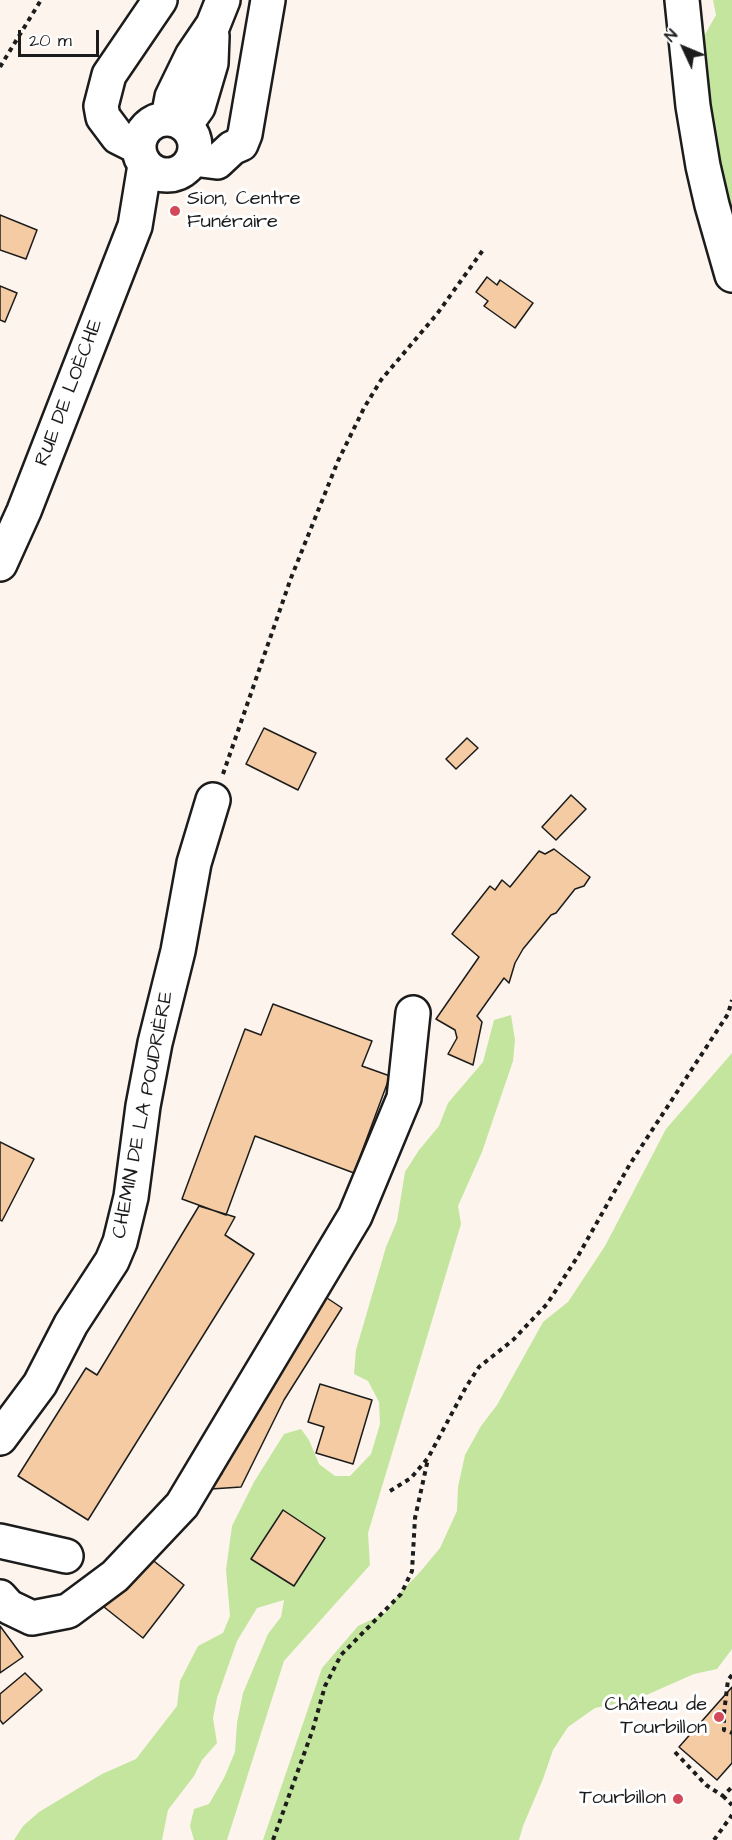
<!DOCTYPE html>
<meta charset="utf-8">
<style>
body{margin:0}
#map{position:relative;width:732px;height:1840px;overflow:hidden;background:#fdf5ed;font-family:"Architects Daughter",sans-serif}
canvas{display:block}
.north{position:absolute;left:654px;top:18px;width:60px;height:60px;-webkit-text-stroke:4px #fff;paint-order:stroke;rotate:314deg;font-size:16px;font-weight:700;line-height:24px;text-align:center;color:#1c1c1c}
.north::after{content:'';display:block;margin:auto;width:21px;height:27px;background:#1c1c1c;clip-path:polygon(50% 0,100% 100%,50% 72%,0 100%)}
.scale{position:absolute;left:18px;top:30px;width:81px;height:27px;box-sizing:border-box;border:3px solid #1c1c1c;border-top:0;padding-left:8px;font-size:18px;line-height:21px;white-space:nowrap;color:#1c1c1c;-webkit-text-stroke:4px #fff;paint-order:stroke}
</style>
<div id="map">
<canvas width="732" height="1840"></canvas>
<div class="north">N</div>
<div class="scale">20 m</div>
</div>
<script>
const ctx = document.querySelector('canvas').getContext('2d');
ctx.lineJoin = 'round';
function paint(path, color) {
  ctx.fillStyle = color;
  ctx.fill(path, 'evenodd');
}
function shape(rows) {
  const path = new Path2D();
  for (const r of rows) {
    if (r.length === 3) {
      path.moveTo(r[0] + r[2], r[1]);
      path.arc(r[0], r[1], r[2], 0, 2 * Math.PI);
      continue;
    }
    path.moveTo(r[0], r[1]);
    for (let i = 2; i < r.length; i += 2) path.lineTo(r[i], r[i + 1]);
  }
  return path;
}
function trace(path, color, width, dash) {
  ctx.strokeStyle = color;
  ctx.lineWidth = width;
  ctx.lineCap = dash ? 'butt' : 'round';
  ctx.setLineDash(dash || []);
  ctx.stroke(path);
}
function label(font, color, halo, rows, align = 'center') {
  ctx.font = font + ' "Architects Daughter",sans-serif';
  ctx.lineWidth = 6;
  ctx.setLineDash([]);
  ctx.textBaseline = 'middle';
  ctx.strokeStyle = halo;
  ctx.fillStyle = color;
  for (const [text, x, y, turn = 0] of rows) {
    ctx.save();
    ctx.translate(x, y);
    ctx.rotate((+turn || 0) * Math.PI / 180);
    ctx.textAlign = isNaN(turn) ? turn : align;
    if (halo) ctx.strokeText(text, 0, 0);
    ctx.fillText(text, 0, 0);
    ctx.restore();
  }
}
paint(shape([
 [713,0,732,0,732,224,713,148,703,38,716,15],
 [511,1015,515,1040,513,1061,482,1152,458,1206,461,1224,368,1533,370,1565,284,1661,227,1840,194,1840,190,1826,194,1809,209,1804,224,1778,235,1752,237,1723,243,1693,268,1634,281,1617,284,1600,257,1608,237,1641,217,1698,213,1718,217,1743,202,1760,194,1776,168,1810,162,1840,14,1840,23,1826,39,1812,102,1774,136,1759,177,1706,180,1681,198,1646,223,1633,230,1616,226,1570,232,1526,254,1482,284,1434,301,1429,309,1440,319,1464,335,1476,350,1476,371,1454,380,1424,379,1402,368,1381,354,1374,356,1350,386,1247,397,1221,405,1172,419,1150,439,1126,448,1103,483,1062,494,1020],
 [732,1053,732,1649,717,1669,694,1674,635,1700,595,1708,568,1727,553,1750,543,1779,523,1826,519,1840,263,1840,322,1668,358,1626,385,1613,399,1594,420,1572,440,1548,457,1511,458,1487,465,1455,481,1426,497,1405,543,1322,568,1302,605,1246,666,1129]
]), '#c3e59e');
const building = shape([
 [0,215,37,230,26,259,0,250,0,215],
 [487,277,497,285,500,280,533,303,515,328,484,306,488,301,476,292,487,277],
 [0,286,17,293,5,322,0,320,0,286],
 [264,728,316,753,298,790,246,764,264,728],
 [467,738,478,748,456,769,446,759,467,738],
 [571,795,586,809,556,840,542,827,571,795],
 [554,849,590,877,584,886,575,889,556,913,551,915,523,949,515,963,509,983,504,978,477,1016,482,1022,473,1065,448,1054,457,1038,455,1030,436,1019,479,957,452,934,490,886,495,890,502,880,510,887,539,851,545,854,554,849],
 [273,1004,372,1041,362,1066,390,1076,354,1173,255,1136,226,1215,182,1199,245,1029,261,1035,273,1004],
 [0,1142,34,1159,2,1221,0,1220,0,1142],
 [199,1206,235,1217,225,1235,254,1254,88,1520,18,1476,86,1368,97,1375,199,1206],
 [313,1298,327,1298,342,1308,284,1400,241,1487,211,1489,208,1475,222,1474,218,1458,237,1426,251,1423,248,1409,313,1298],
 [320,1384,372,1400,353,1464,316,1453,324,1427,308,1422,320,1384],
 [283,1510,325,1538,294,1586,251,1559,283,1510],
 [145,1554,184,1585,143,1638,104,1607,145,1554],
 [0,1626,23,1657,0,1673,0,1626],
 [25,1673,42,1690,3,1724,0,1720,0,1694,25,1673],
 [732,1687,732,1763,717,1780,679,1747,732,1687]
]);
paint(building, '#f4cba3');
trace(building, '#1c1c1c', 1.5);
const minor = shape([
 [682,0,693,106,703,166,712,205,732,275],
 [168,118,172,97,192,56,213,25,223,0],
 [167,147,28],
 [185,125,198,107,211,63,212,36],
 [138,147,118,137,103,117,101,106,109,75,160,0],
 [193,159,217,162,232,148,241,144,245,134,268,0],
 [0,564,24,511,135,226,145,165],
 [0,1438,40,1384,71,1324,112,1261,120,1242,131,1197,143,1106,155,1043,178,951,194,863,213,800],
 [0,1541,66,1556],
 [0,1597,9,1607,32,1618,68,1611,115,1576,182,1505,355,1216,404,1098,413,1013]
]);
trace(minor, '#1c1c1c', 38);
trace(shape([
 [0,67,41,0],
 [223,774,291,578,338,461,364,408,381,380,437,314,483,250],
 [390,1491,411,1478,428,1458,466,1387,479,1367,513,1340,547,1304,578,1256,630,1164,728,1014,732,1000],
 [732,1675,728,1680,724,1713,724,1730,732,1733],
 [675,1752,706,1785,723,1796,732,1787],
 [723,1796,732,1805],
 [273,1840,313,1729,325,1686,341,1655,401,1594,412,1571,415,1518,428,1459],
 [714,1840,732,1815]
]), '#1c1c1c', 4, [4.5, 4.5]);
trace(minor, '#fff', 33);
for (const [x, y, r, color] of [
 [175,211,6,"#d1495b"],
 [719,1717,6,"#d1495b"],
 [678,1799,6,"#d1495b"]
]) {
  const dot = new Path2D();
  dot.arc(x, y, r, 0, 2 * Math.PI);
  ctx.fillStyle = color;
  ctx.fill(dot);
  trace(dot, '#fff', 2);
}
label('20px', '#1c1c1c', '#fff', [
 ["Sion, Centre",187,200,"left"],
 ["Funéraire",187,223,"left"],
 ["Château de",707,1706],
 ["Tourbillon",707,1729],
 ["Tourbillon",666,1799]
], 'right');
label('20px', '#1c1c1c', '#fff', [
 ["RUE DE LOÈCHE",70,393,-69],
 ["CHEMIN DE LA POUDRIÈRE",144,1115,-79]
]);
</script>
